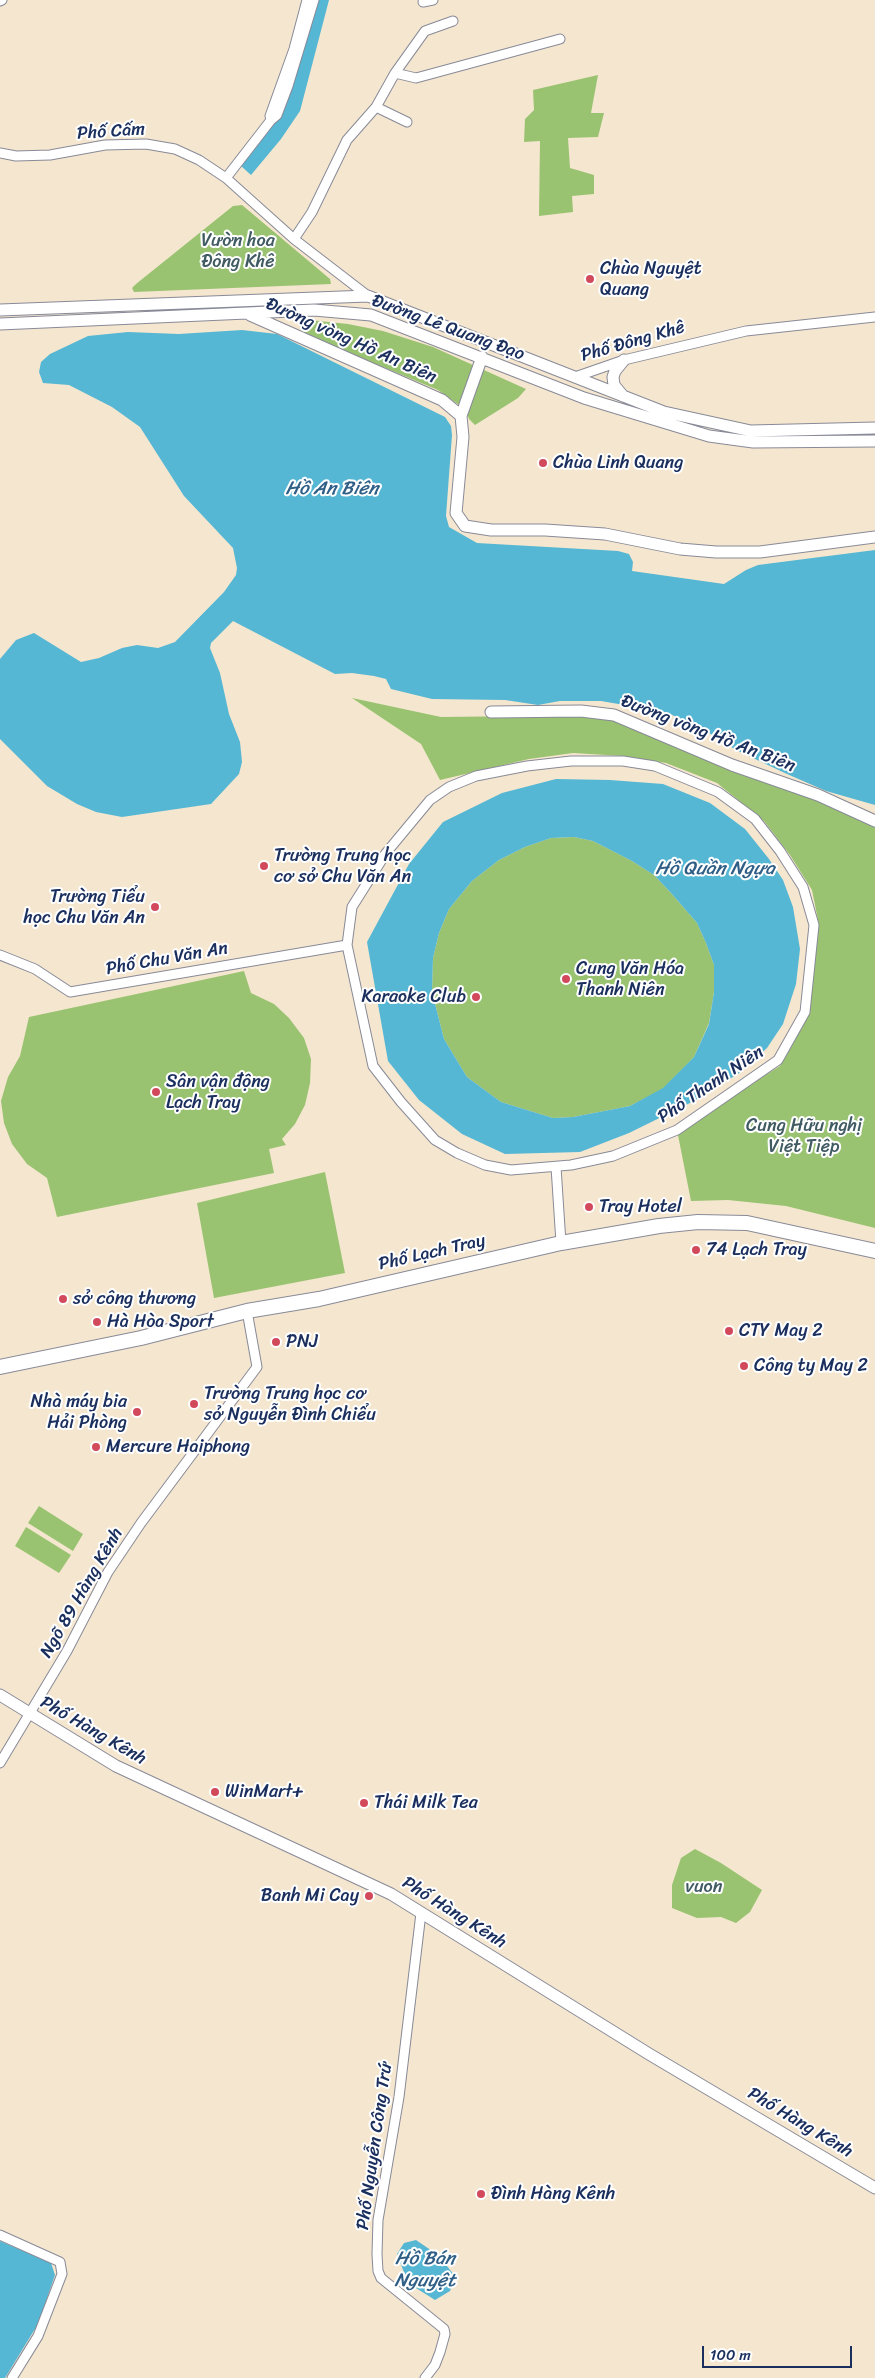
<!DOCTYPE html>
<meta charset="utf-8">
<style>
body{margin:0}
#map{position:relative;width:875px;height:2378px;overflow:hidden;background:#f5e6d0;font-family:Sriracha,sans-serif}
canvas{display:block}
.scale{position:absolute;left:702px;top:2346px;width:150px;height:22px;box-sizing:border-box;border:2px solid #1b2f5e;border-top:0;padding-left:6px;font-size:15px;line-height:18px;white-space:nowrap;color:#1b2f5e;-webkit-text-stroke:4px #fff;paint-order:stroke}
</style>
<div id="map">
<canvas width="875" height="2378"></canvas>
<div class="scale">100 m</div>
</div>
<script>
const ctx = document.querySelector('canvas').getContext('2d');
ctx.lineJoin = 'round';
function paint(path, color) {
  ctx.fillStyle = color;
  ctx.fill(path, 'evenodd');
}
function shape(rows) {
  const path = new Path2D();
  for (const r of rows) {
    path.moveTo(r[0], r[1]);
    for (let i = 2; i < r.length; i += 2) path.lineTo(r[i], r[i + 1]);
  }
  return path;
}
function trace(path, color, width, dash) {
  ctx.strokeStyle = color;
  ctx.lineWidth = width;
  ctx.lineCap = dash ? 'butt' : 'round';
  ctx.setLineDash(dash || []);
  ctx.stroke(path);
}
function label(font, color, halo, rows, align = 'center') {
  ctx.font = font + ' Sriracha,sans-serif';
  ctx.lineWidth = 4;
  ctx.setLineDash([]);
  ctx.textBaseline = 'middle';
  ctx.strokeStyle = halo;
  ctx.fillStyle = color;
  for (const [text, x, y, turn = 0] of rows) {
    ctx.save();
    ctx.translate(x, y);
    ctx.rotate((+turn || 0) * Math.PI / 180);
    ctx.textAlign = isNaN(turn) ? turn : align;
    if (halo) ctx.strokeText(text, 0, 0);
    ctx.fillText(text, 0, 0);
    ctx.restore();
  }
}
paint(shape([
 [598,75,591,113,604,113,598,137,568,138,570,168,594,175,594,194,572,196,573,212,539,216,540,141,524,142,525,119,534,110,533,90],
 [242,205,330,279,331,284,134,292,132,288,136,284,233,206],
 [309,320,348,324,383,331,433,347,526,389,518,398,475,425,469,419,466,410,438,390,304,334,300,327,303,322],
 [352,698,441,717,614,715,732,768,875,824,875,1228,786,1206,728,1200,691,1201,677,1130,780,1066,806,1013,819,925,812,890,790,855,764,821,717,783,666,763,623,756,573,753,529,759,440,780,421,744],
 [574,837,593,841,632,861,654,875,671,893,697,923,706,943,714,965,714,992,709,1023,694,1057,663,1089,630,1106,573,1117,553,1118,501,1102,467,1077,444,1039,432,992,433,958,439,933,449,909,472,881,499,860,525,847,551,838],
 [244,971,251,993,274,1004,289,1018,304,1038,311,1059,310,1083,305,1105,295,1124,282,1139,286,1145,269,1149,274,1173,57,1217,47,1178,27,1164,12,1144,4,1123,1,1101,8,1077,20,1056,29,1017],
 [325,1172,345,1273,214,1298,197,1203],
 [39,1506,83,1534,73,1551,28,1523],
 [26,1527,71,1555,59,1573,15,1546],
 [695,1849,721,1863,762,1890,750,1912,736,1923,721,1917,697,1918,672,1908,672,1885,681,1858]
]), '#99c370');
paint(shape([
 [311,0,329,0,300,111,281,139,251,175,241,166,261,141,276,117],
 [242,330,277,334,445,417,451,426,452,435,446,516,449,527,477,543,618,551,629,554,633,562,632,571,724,584,746,570,758,565,875,550,875,805,826,791,787,774,736,750,698,726,665,712,601,701,560,701,538,705,505,700,432,699,391,689,386,679,374,676,352,673,335,674,233,621,211,643,210,648,220,673,229,714,240,742,242,762,239,774,211,804,122,817,96,812,77,804,47,786,0,739,0,659,16,640,34,633,81,662,99,658,122,648,137,645,158,648,175,642,224,592,236,575,237,568,233,548,184,496,140,427,112,407,69,385,43,383,39,372,41,362,50,354,88,336,128,332,179,334],
 [556,779,610,780,663,784,710,803,745,829,769,859,783,880,793,907,800,949,796,984,783,1024,767,1048,741,1072,694,1101,629,1133,580,1152,505,1154,462,1134,419,1100,388,1061,367,942,409,864,443,822,502,793],
 [574,837,593,841,632,861,654,875,671,893,697,923,706,943,714,965,714,992,709,1024,694,1057,663,1088,630,1106,573,1117,553,1118,501,1102,467,1077,444,1039,432,992,433,958,439,933,449,909,472,881,499,860,525,847,551,838],
 [416,2240,438,2255,455,2276,450,2291,435,2300,408,2283,397,2254,404,2243],
 [0,2241,51,2263,55,2275,38,2324,5,2378,0,2378]
]), '#55b7d3');
const minor = shape([
 [0,1,2,0],
 [423,2,433,0],
 [395,73,416,78,560,39],
 [376,107,407,122],
 [271,120,277,115,288,86,314,0],
 [0,153,16,156,50,155,105,145,146,144,175,149,199,160,226,178,294,239,368,296],
 [226,178,271,120,270,116,294,49,307,0],
 [294,239,312,212,347,140,376,107,395,73,425,31,453,21],
 [575,377,624,360,746,331,875,317],
 [571,761,623,761,655,766,718,792,755,819,780,851,803,887,814,925,805,1012,778,1060,677,1130,613,1156,571,1165,511,1170,485,1165,457,1153,435,1140,401,1102,373,1066,347,945,352,907,386,853,430,800,449,787,476,776,527,766,571,761],
 [0,955,35,969,70,992,347,945],
 [556,1167,561,1243],
 [0,1763,67,1651,108,1572,141,1523,257,1367,247,1311],
 [421,1913,399,2097,378,2220,377,2254,378,2271,381,2278,444,2329,445,2334,440,2352,435,2365,425,2378],
 [0,2235,60,2262,62,2274,38,2336,12,2378]
]);
const tertiary = shape([
 [0,310,368,296,664,412,751,431,875,428],
 [250,315,442,400,461,416],
 [0,324,314,310,371,315,584,398,709,436,753,442,875,441],
 [482,357,461,416,463,437,456,513,465,526,491,530,545,530,605,534,680,549,716,552,760,552,875,537],
 [623,396,614,385,613,377,615,371,624,360],
 [491,712,581,711,614,715,732,765,818,795,875,821],
 [0,1695,116,1766,391,1894,649,2054,875,2188]
]);
const secondary = shape([
 [0,1367,141,1338,247,1311,319,1299,561,1243,659,1226,698,1222,747,1223,875,1251]
]);
trace(minor, '#888a97', 11);
trace(tertiary, '#888a97', 13);
trace(secondary, '#888a97', 16);
trace(minor, '#fff', 9);
trace(tertiary, '#fff', 11);
trace(secondary, '#fff', 14);
for (const [x, y, r, color] of [
 [590,279,5,"#d1495b"],
 [543,463,5,"#d1495b"],
 [264,866,5,"#d1495b"],
 [155,907,5,"#d1495b"],
 [566,979,5,"#d1495b"],
 [476,997,5,"#d1495b"],
 [156,1092,5,"#d1495b"],
 [589,1207,5,"#d1495b"],
 [696,1250,5,"#d1495b"],
 [63,1299,5,"#d1495b"],
 [97,1322,5,"#d1495b"],
 [729,1331,5,"#d1495b"],
 [276,1342,5,"#d1495b"],
 [744,1366,5,"#d1495b"],
 [194,1404,5,"#d1495b"],
 [137,1412,5,"#d1495b"],
 [96,1447,5,"#d1495b"],
 [215,1792,5,"#d1495b"],
 [364,1803,5,"#d1495b"],
 [369,1896,5,"#d1495b"],
 [481,2194,5,"#d1495b"]
]) {
  const dot = new Path2D();
  dot.arc(x, y, r, 0, 2 * Math.PI);
  ctx.fillStyle = color;
  ctx.fill(dot);
  trace(dot, '#fff', 2);
}
label('18px', '#1b2f5e', '#fff', [
 ["Phố Cấm",111,132,-4],
 ["Đường Lê Quang Đạo",448,328,20],
 ["Đường vòng Hồ An Biên",351,341,24],
 ["Phố Đông Khê",633,342,-16],
 ["Đường vòng Hồ An Biên",708,734,21],
 ["Phố Chu Văn An",167,959,-10],
 ["Phố Thanh Niên",711,1085,-34],
 ["Phố Lạch Tray",432,1253,-13],
 ["Ngõ 89 Hàng Kênh",82,1593,-60],
 ["Phố Hàng Kênh",93,1731,30],
 ["Phố Hàng Kênh",454,1913,32],
 ["Phố Hàng Kênh",800,2123,31],
 ["Phố Nguyễn Công Trứ",375,2146,-82]
]);
label('18px', '#415b63', '#fff', [
 ["Vườn hoa",238,241],
 ["Đông Khê",238,262],
 ["Cung Hữu nghị",804,1126],
 ["Việt Tiệp",804,1147],
 ["vuon",704,1887]
]);
label('18px', '#1b2f5e', '#fff', [
 ["Chùa Nguyệt",600,269],
 ["Quang",600,290],
 ["Chùa Linh Quang",553,463],
 ["Trường Trung học",274,856],
 ["cơ sở Chu Văn An",274,877],
 ["Trường Tiểu",145,897,"right"],
 ["học Chu Văn An",145,918,"right"],
 ["Cung Văn Hóa",576,969],
 ["Thanh Niên",576,990],
 ["Karaoke Club",466,997,"right"],
 ["Sân vận động",166,1082],
 ["Lạch Tray",166,1103],
 ["Tray Hotel",599,1207],
 ["74 Lạch Tray",706,1250],
 ["sở công thương",73,1299],
 ["Hà Hòa Sport",107,1322],
 ["CTY May 2",739,1331],
 ["PNJ",286,1342],
 ["Công ty May 2",754,1366],
 ["Trường Trung học cơ",204,1394],
 ["sở Nguyễn Đình Chiểu",204,1415],
 ["Nhà máy bia",127,1402,"right"],
 ["Hải Phòng",127,1423,"right"],
 ["Mercure Haiphong",106,1447],
 ["WinMart+",225,1792],
 ["Thái Milk Tea",374,1803],
 ["Banh Mi Cay",359,1896,"right"],
 ["Đình Hàng Kênh",491,2194]
], 'left');
label('italic 19px', '#2f5f87', '#fff', [
 ["Hồ An Biên",332,489],
 ["Hồ Quần Ngựa",715,869],
 ["Hồ Bán",425,2259],
 ["Nguyệt",425,2281]
]);
</script>
